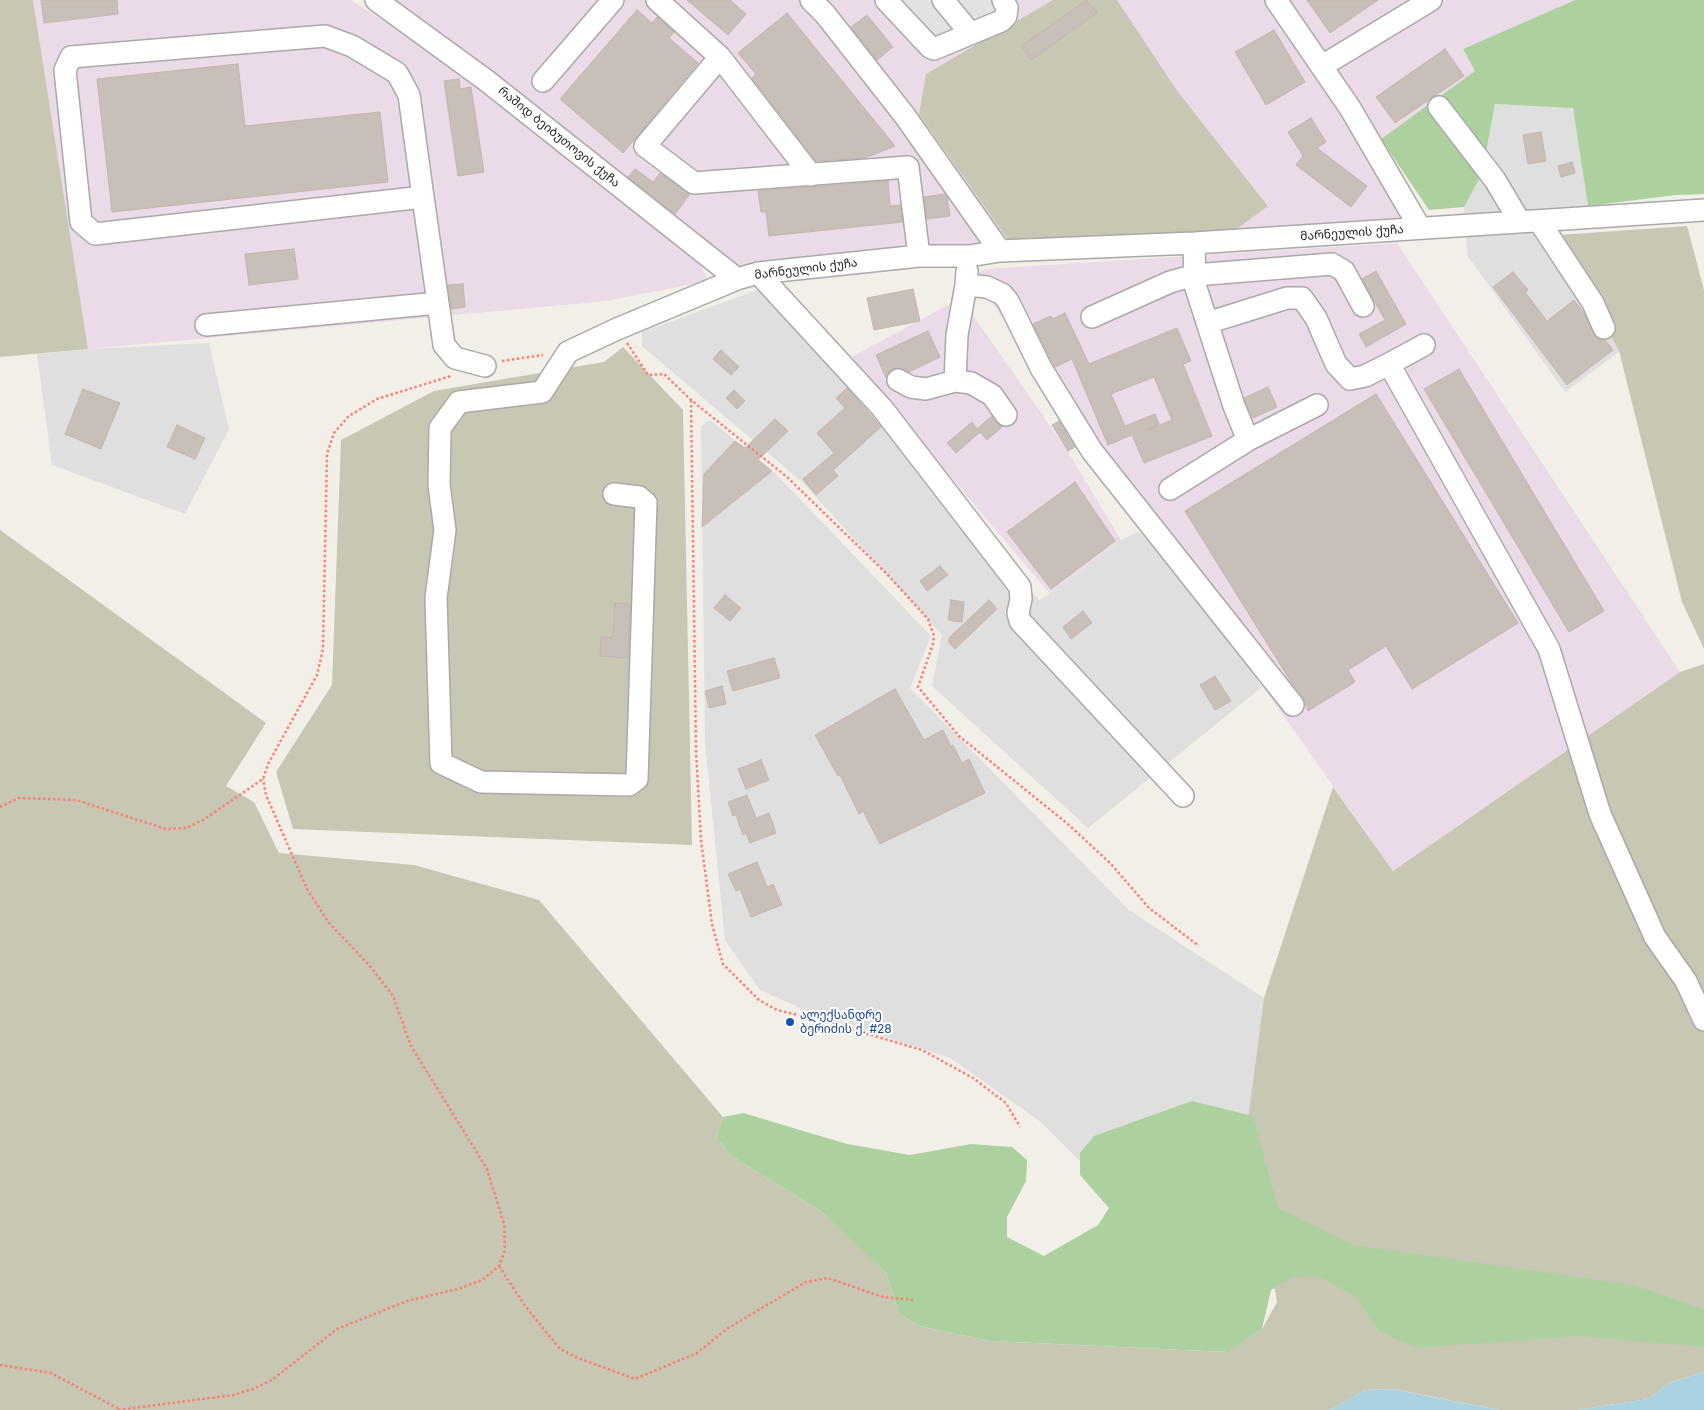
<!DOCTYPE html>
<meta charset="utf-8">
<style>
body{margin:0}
canvas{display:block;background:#f2efe9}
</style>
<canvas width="1704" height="1410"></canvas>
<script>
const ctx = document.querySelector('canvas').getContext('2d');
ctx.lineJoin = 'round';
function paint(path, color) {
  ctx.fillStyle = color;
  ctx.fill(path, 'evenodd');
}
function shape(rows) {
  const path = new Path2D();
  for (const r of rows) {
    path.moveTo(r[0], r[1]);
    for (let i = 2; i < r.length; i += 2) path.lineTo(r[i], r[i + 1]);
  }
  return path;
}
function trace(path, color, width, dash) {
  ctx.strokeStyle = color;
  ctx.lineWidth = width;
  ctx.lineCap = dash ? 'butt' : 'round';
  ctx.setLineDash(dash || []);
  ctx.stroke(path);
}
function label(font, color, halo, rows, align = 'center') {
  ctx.font = font + ' Inter,"Noto Sans Georgian",sans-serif';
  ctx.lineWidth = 4;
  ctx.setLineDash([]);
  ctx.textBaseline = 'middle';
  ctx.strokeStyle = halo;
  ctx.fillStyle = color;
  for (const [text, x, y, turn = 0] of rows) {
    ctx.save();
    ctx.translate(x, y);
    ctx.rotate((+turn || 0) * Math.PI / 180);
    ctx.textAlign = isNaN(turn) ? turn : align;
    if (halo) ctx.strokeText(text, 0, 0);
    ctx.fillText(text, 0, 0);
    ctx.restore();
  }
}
paint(shape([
 [1495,104,1573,107,1588,206,1559,235,1620,351,1565,392,1467,255,1464,207,1482,174],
 [771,285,1039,600,1050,594,1121,540,1138,532,1170,555,1262,687,1088,828,932,686,942,635,802,482,642,346,642,332],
 [209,343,229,429,185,514,52,465,37,354,88,349],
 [710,420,775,473,931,636,910,688,1129,910,1264,998,1247,1127,1088,1169,1041,1122,950,1058,807,1011,760,990,725,940,705,743,701,426]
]), '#e0dfdf');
paint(shape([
 [33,0,351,0,454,67,697,258,708,281,606,301,88,349],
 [390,0,1053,0,926,74,919,113,1011,244,738,271],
 [1117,0,1575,0,1463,49,1475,71,1381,139,1404,219,1234,231,1268,205,1178,92],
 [1397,243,1680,672,1393,871,974,277,985,269],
 [961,298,1067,450,1121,540,1050,594,850,358]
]), '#ebdbe8');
paint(shape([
 [0,0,33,0,88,349,0,357],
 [1053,0,1117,0,1178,92,1268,206,1234,231,1011,244,919,114,926,74],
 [1687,226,1704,290,1704,649,1682,602,1619,351,1559,235],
 [623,347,683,410,692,845,293,829,276,772,332,685,341,440,434,391,604,362],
 [0,530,266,723,226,786,254,802,279,853,414,865,539,900,723,1117,716,1137,733,1157,822,1212,871,1258,886,1273,899,1314,919,1326,991,1341,1227,1352,1262,1329,1277,1302,1247,1127,1264,998,1333,787,1393,871,1680,672,1704,664,1704,1372,1671,1382,1648,1399,1577,1410,1500,1410,1393,1389,1366,1390,1330,1410,0,1410]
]), '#c7c7b4');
paint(shape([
 [1575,0,1704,0,1704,194,1676,195,1588,206,1573,108,1495,104,1482,174,1464,207,1429,210,1381,139,1475,71,1463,49],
 [1192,1101,1253,1116,1278,1208,1353,1245,1634,1285,1704,1309,1704,1347,1579,1336,1416,1348,1379,1331,1356,1297,1318,1276,1294,1277,1271,1290,1262,1329,1228,1352,991,1341,919,1326,899,1314,886,1273,822,1212,733,1157,716,1137,723,1117,743,1113,847,1144,910,1155,971,1144,1012,1147,1027,1160,1026,1181,1007,1217,1007,1237,1044,1256,1098,1225,1109,1208,1080,1175,1080,1153,1094,1136]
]), '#add19e');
paint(shape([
 [885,0,1010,0,924,53]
]), '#e2e2e2');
paint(shape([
 [1704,1372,1704,1410,1577,1410,1648,1399,1671,1382],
 [1393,1389,1427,1396,1500,1410,1330,1410,1366,1390]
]), '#aad3df');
const building = shape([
 [41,0,117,0,118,14,44,23,41,0],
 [687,0,730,0,746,14,728,35,687,0],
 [1087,0,1097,13,1031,60,1021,46,1087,0],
 [1307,0,1378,0,1330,33,1307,0],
 [637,10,652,23,657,17,674,32,669,38,698,63,623,153,560,99,637,10],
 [787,13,895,146,865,158,816,161,752,78,756,74,738,53,787,13],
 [867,15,893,47,877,60,851,27,867,15],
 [1274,30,1305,82,1266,105,1235,52,1274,30],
 [1445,49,1464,76,1395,123,1376,97,1445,49],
 [238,64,245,126,380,112,388,182,112,212,97,79,238,64],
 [459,79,460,89,471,87,484,172,458,176,444,81,459,79],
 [1311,118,1326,142,1317,148,1367,186,1351,207,1296,165,1303,156,1288,132,1311,118],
 [1541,132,1546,161,1528,164,1523,135,1541,132],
 [1572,162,1575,173,1561,177,1558,166,1572,162],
 [635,169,653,182,660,173,690,194,675,214,628,177,635,169],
 [888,181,890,206,900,205,902,222,769,236,766,212,761,212,758,191,888,181],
 [944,194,947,197,950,216,927,219,924,197,944,194],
 [294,249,298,279,249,285,245,254,294,249],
 [1376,271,1406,324,1366,347,1359,334,1385,320,1362,279,1376,271],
 [1513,272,1528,290,1525,292,1547,321,1574,300,1584,313,1593,333,1597,338,1605,340,1613,350,1567,385,1493,287,1513,272],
 [463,284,465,307,451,309,448,285,463,284],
 [913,289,920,321,874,330,867,298,913,289],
 [1065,313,1089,364,1177,328,1191,361,1183,364,1212,436,1144,463,1132,435,1108,445,1072,359,1055,367,1033,324,1051,316,1053,319,1065,313],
 [1154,377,1172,420,1147,430,1159,424,1155,414,1125,426,1111,394,1154,377],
 [928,331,940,357,909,372,898,368,892,369,887,374,886,378,876,355,928,331],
 [721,350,739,367,731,375,713,359,721,350],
 [1459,369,1604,611,1569,632,1424,389,1459,369],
 [1268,387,1277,407,1253,418,1244,398,1268,387],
 [847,388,881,427,833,470,838,476,816,495,803,479,834,453,817,433,845,408,836,398,847,388],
 [83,389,120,403,101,449,65,434,83,389],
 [734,390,745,401,737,409,726,398,734,390],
 [1376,394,1518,623,1412,689,1386,646,1348,670,1355,682,1308,711,1303,697,1291,682,1185,511,1376,394],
 [992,416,1002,427,987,440,980,432,956,453,947,443,972,422,977,429,992,416],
 [775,419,788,431,758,460,772,471,702,527,704,474,735,441,745,448,775,419],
 [1059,421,1075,447,1068,451,1052,425,1059,421],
 [177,425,205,438,195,459,167,447,177,425],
 [1075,482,1115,541,1051,589,1007,532,1075,482],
 [940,566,948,575,927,591,920,581,940,566],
 [725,595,741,608,730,621,714,608,725,595],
 [951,600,964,602,962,622,948,620,951,600],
 [989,600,997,609,955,649,949,643,949,638,989,600],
 [615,603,630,604,628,658,600,656,601,637,613,638,615,603],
 [1083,611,1092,623,1071,639,1063,627,1083,611],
 [774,658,780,678,733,691,727,671,774,658],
 [1215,676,1231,701,1215,710,1200,685,1215,676],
 [722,686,726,704,709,708,705,691,722,686],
 [895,689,924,740,943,730,951,746,953,745,962,763,969,759,985,793,880,844,863,811,859,814,840,775,838,776,815,735,895,689],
 [761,760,769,780,746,789,738,769,761,760],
 [747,795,756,818,769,813,776,833,750,843,746,833,743,835,736,815,733,816,728,802,747,795],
 [757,862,767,887,773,884,782,905,751,917,740,889,736,891,728,874,757,862]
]);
paint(building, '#c7bfb8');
trace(building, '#c4b6ab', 1);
const minor = shape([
 [376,0,487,81,737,279],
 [657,0,720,57,811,175],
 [811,0,825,14,905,116,1000,251],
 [886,0,930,47,934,49,1001,21,1006,16,1007,8,1003,0],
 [943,0,971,34],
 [1276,0,1350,108,1420,228],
 [720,57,645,146,694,183,908,167,919,256],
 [1322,66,1431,0],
 [543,81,613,0],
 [1439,107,1495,180,1520,222],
 [423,197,95,234,81,222,65,70,71,57,325,36,352,46,397,73,409,95,423,197,438,303,444,345,455,358,485,366],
 [1539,221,1593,303,1604,328],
 [1194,243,1195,285,1234,406,1248,440],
 [967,271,966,285,957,335,955,381,971,383,992,395,1006,415],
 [758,273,882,408,1020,587,1021,599,1018,613,1020,621,1183,796],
 [966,285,987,287,1002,294,1008,301,1041,368,1092,451,1293,705],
 [1092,317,1170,282,1195,275,1332,264,1344,271,1363,306],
 [1207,323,1287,298,1302,298,1316,318,1336,364,1350,379,1365,376,1389,364,1549,649,1600,814,1655,937,1686,981,1704,1020],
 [206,325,438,303],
 [1389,364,1424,345],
 [898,380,911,387,926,389,955,381],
 [1170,489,1248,440,1317,405],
 [614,494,639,497,646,503,637,779,629,785,481,782,441,763,436,598,445,530,439,485,440,428,459,402,542,392,568,352,617,329,737,279,758,273,919,256,969,256,1000,251,1194,243,1704,210]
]);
trace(minor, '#a9a9a9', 24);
trace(shape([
 [627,343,648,375,664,374,691,400,787,477,887,574,928,619,934,636,933,644,918,687,959,736,1069,825,1111,864,1149,908,1199,946],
 [502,361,543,355],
 [691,400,696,751,701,840,712,924,723,964,759,1000,777,1010,827,1022,922,1050,973,1078,1006,1103,1020,1127],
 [0,807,19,798,76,800,166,829,186,828,203,820,263,779,268,764,317,675,323,649,327,454,334,433,349,416,377,399,451,376],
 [499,1266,525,1306,560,1349,578,1358,635,1379,697,1353,728,1328,806,1282,828,1278,883,1297,914,1300],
 [0,1365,51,1373,119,1409],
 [118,1410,233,1395,253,1389,272,1380,337,1329,407,1301,458,1289,482,1280,499,1266,505,1250,504,1224,487,1169,411,1046,393,996,370,966,329,923,307,889,266,795,263,779]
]), '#fa8072', 2.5, [2.5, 2.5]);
trace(minor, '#fff', 21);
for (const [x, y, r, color] of [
 [790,1022,5,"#1a4fb4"]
]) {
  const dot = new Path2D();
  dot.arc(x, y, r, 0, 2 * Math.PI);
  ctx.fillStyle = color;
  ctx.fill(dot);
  trace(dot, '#fff', 2);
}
label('12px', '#222', '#fff', [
 ["რაშიდ ბეიბუთოვის ქუჩა",559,137,39],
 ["მარნეულის ქუჩა",1352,233,-4],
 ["მარნეულის ქუჩა",806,269,-7]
]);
label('12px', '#164399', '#fff', [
 ["ალექსანდრე",800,1015],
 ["ბერიძის ქ. #28",800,1029]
], 'left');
</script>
